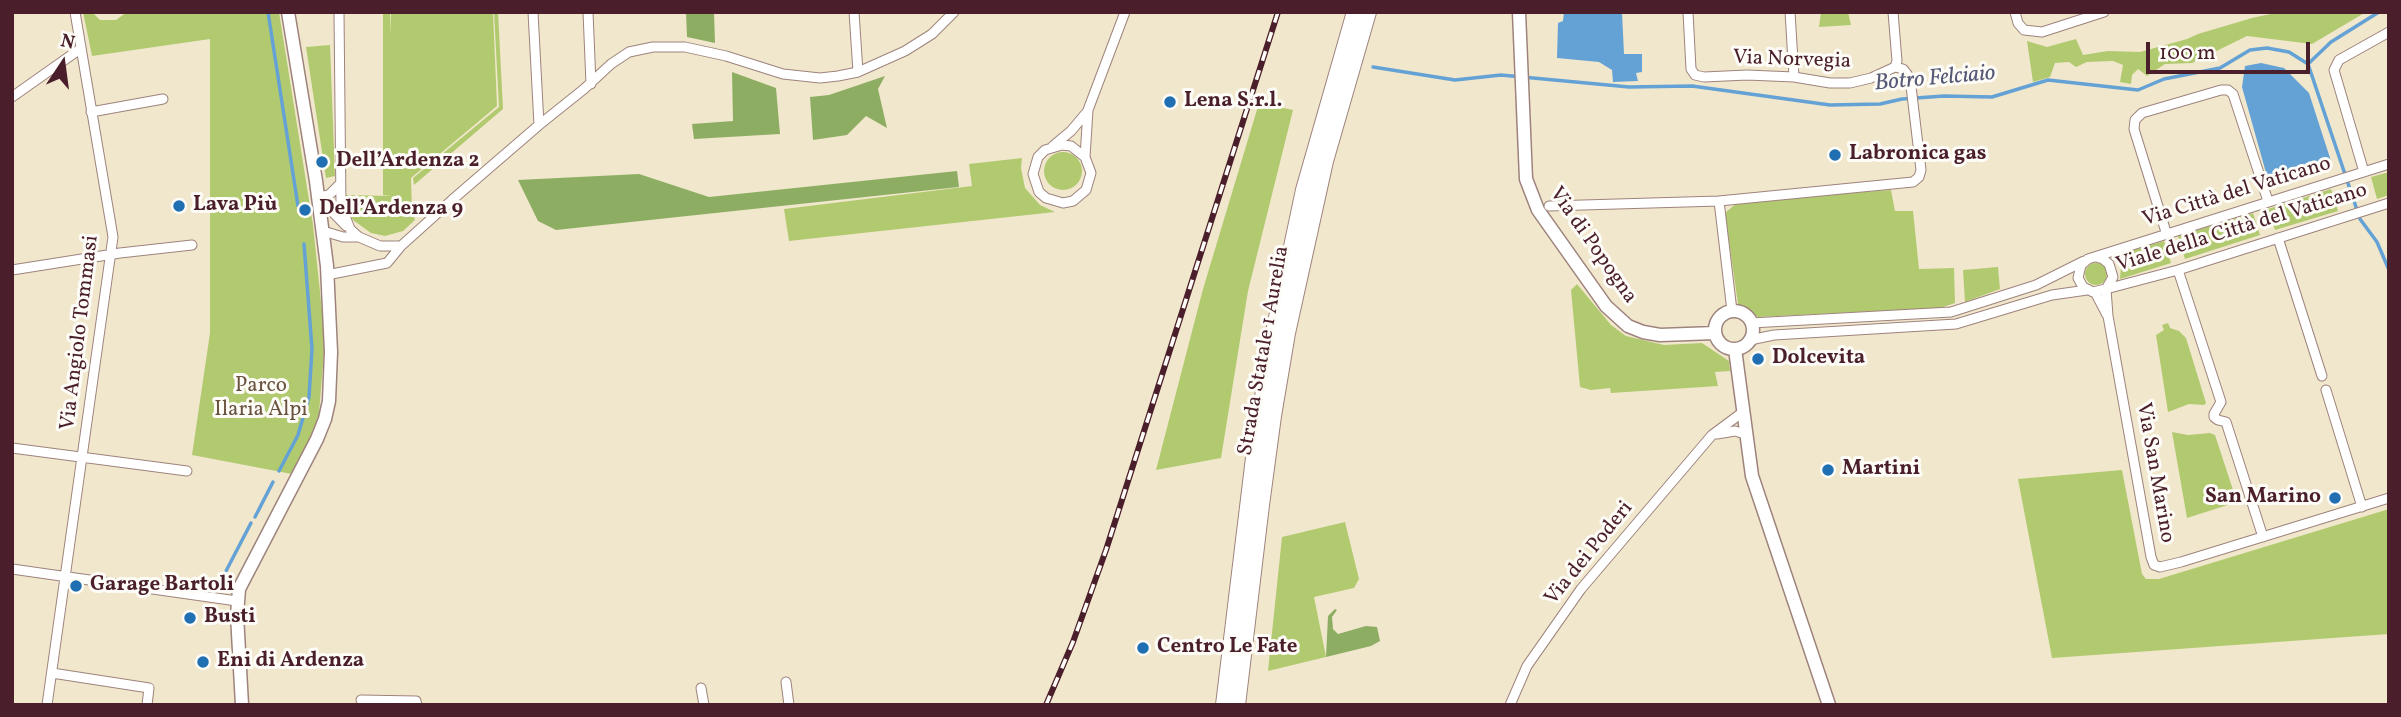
<!DOCTYPE html>
<meta charset="utf-8">
<style>
body{margin:0}
#map{position:relative;width:2401px;height:717px;overflow:hidden;background:#f1e7cd;font-family:Vollkorn,serif}
canvas{display:block}
.frame{position:absolute;inset:0;border:14px solid #4a1f2b;pointer-events:none}
.north{position:absolute;left:28px;top:28px;width:70px;height:70px;-webkit-text-stroke:5px #fdfcf7;paint-order:stroke;rotate:13deg;font-size:19px;font-weight:700;line-height:28px;text-align:center;color:#4a1f2b}
.north::after{content:'';display:block;margin:auto;width:24px;height:32px;background:#4a1f2b;clip-path:polygon(50% 0,100% 100%,50% 72%,0 100%)}
.scale{position:absolute;left:2146px;top:42px;width:164px;height:32px;box-sizing:border-box;border:4px solid #4a1f2b;border-top:0;padding-left:9px;font-size:21px;line-height:24px;white-space:nowrap;color:#4a1f2b;-webkit-text-stroke:5px #fdfcf7;paint-order:stroke}
</style>
<div id="map">
<canvas width="2401" height="717"></canvas>
<div class="frame"></div>
<div class="north">N</div>
<div class="scale">100 m</div>
</div>
<script>
const ctx = document.querySelector('canvas').getContext('2d');
ctx.lineJoin = 'round';
function paint(path, color) {
  ctx.fillStyle = color;
  ctx.fill(path, 'evenodd');
}
function shape(rows) {
  const path = new Path2D();
  for (const r of rows) {
    if (r.length === 3) {
      path.moveTo(r[0] + r[2], r[1]);
      path.arc(r[0], r[1], r[2], 0, 2 * Math.PI);
      continue;
    }
    path.moveTo(r[0], r[1]);
    for (let i = 2; i < r.length; i += 2) path.lineTo(r[i], r[i + 1]);
  }
  return path;
}
function trace(path, color, width, dash) {
  ctx.strokeStyle = color;
  ctx.lineWidth = width;
  ctx.lineCap = dash ? 'butt' : 'round';
  ctx.setLineDash(dash || []);
  ctx.stroke(path);
}
function label(font, color, halo, rows, align = 'center') {
  ctx.font = font + ' Vollkorn,serif';
  ctx.lineWidth = 6;
  ctx.setLineDash([]);
  ctx.textBaseline = 'middle';
  ctx.strokeStyle = halo;
  ctx.fillStyle = color;
  for (const [text, x, y, turn = 0] of rows) {
    ctx.save();
    ctx.translate(x, y);
    ctx.rotate((+turn || 0) * Math.PI / 180);
    ctx.textAlign = isNaN(turn) ? turn : align;
    if (halo) ctx.strokeText(text, 0, 0);
    ctx.fillText(text, 0, 0);
    ctx.restore();
  }
}
paint(shape([
 [83,12,92,12,100,20,116,20,127,12,279,12,313,225,325,340,319,413,313,433,292,474,192,455,210,333,210,39,92,56],
 [383,12,390,12,391,35,391,12,493,12,497,106,411,178,412,211,415,220,403,231,385,236,371,233,353,220,348,211,345,195,391,196,383,195],
 [494,12,498,12,503,109,414,185,413,178,499,107],
 [1821,12,1848,12,1851,25,1819,27],
 [2280,12,2366,12,2312,44,2247,36,2192,63,2165,64,2147,76,2138,69,2132,75,2131,84,2120,82,2123,65,2113,61,2087,62,2076,67,2069,62,2055,63,2050,77,2033,82,2027,41,2047,47,2076,39,2083,55,2108,51,2140,52,2187,39,2198,34,2252,18],
 [330,45,335,176,326,178,306,47],
 [1259,103,1293,110,1248,291,1221,458,1156,470,1203,289],
 [1063,171,19],
 [1022,158,1021,168,1025,188,1040,205,1055,212,789,241,784,209,972,186,969,164],
 [2389,172,2389,195,2377,199,2371,177],
 [2331,189,2338,211,2275,230,2268,209],
 [1891,190,1895,211,1913,211,1919,269,1954,268,1955,303,1940,308,1758,317,1738,304,1725,213,1739,201],
 [2253,213,2260,235,2185,259,2178,236],
 [2164,241,2171,263,2120,279,2121,266,2114,256],
 [2096,274,11],
 [1998,267,2000,289,1965,302,1963,270],
 [1577,284,1611,325,1626,336,1664,345,1702,343,1729,361,1730,371,1715,372,1718,386,1611,393,1610,388,1591,390,1580,387,1571,290],
 [2168,323,2170,328,2179,331,2186,338,2206,403,2204,405,2189,404,2168,412,2156,335,2164,330,2162,325],
 [2172,432,2188,435,2210,433,2215,435,2237,502,2187,518],
 [2122,470,2142,574,2146,579,2159,579,2389,509,2389,634,2052,658,2018,479],
 [1345,522,1359,579,1354,588,1314,597,1326,657,1268,671,1282,537]
]), '#b2ca6f');
paint(shape([
 [686,12,714,12,715,43,687,37],
 [732,72,776,88,780,134,694,139,692,124,733,121],
 [885,76,878,89,887,128,866,116,847,135,813,140,810,97,829,95],
 [957,171,959,187,556,230,538,221,518,180,639,174,709,197],
 [1335,609,1337,610,1332,617,1333,629,1338,634,1366,626,1377,627,1380,641,1371,646,1326,657,1328,616]
]), '#8dae62');
paint(shape([
 [1564,12,1622,12,1624,54,1642,54,1642,72,1636,73,1638,81,1613,82,1612,70,1599,62,1557,58,1558,23,1563,21],
 [2261,63,2284,68,2309,93,2331,161,2268,180,2242,87,2245,66]
]), '#64a2d5');
trace(shape([
 [268,12,298,206],
 [2308,64,2331,42,2379,12],
 [1373,67,1455,80,1501,75,1629,87,1692,86,1830,105,1880,104,1902,99,1944,96,1992,97,2048,80,2138,90,2164,79,2220,68,2250,50,2267,48,2289,52,2308,64,2360,219,2377,242,2389,270],
 [279,471,298,435,309,397,312,349,304,244],
 [255,517,273,482],
 [226,571,251,523]
]), '#64a2d5', 3.5);
const street = shape([
 [339,12,341,206,350,229,359,237],
 [533,12,539,125],
 [588,12,591,84],
 [854,12,858,72],
 [1688,12,1691,69,1695,75,1704,77,1747,75,1794,77,1830,83,1850,83,1871,78,1895,67,1897,61,1893,12],
 [1790,12,1794,77],
 [2015,12,2018,23,2024,30,2042,32,2104,12],
 [12,97,80,49],
 [91,112,163,99],
 [1053,146,1071,131,1087,112],
 [1085,157,1071,146,1062,145,1045,150,1038,157,1033,174,1039,192,1046,198,1063,203,1073,201,1086,190,1091,173,1085,157,1088,110,1125,12],
 [2364,172,2334,70,2339,60,2389,32],
 [318,197,329,195,340,184],
 [319,198,346,226],
 [1719,201,1913,182,1919,177,1921,170,1910,78,1903,69,1895,67],
 [2389,203,2178,270,2106,289,2108,316,2151,557,2154,565,2160,567,2181,562,2389,498],
 [1549,206,1719,201,1732,311],
 [323,231,343,237,359,237,380,246,401,246],
 [2166,232,2134,129,2135,120,2142,113,2221,90,2228,90,2233,94,2268,201],
 [2278,238,2322,376],
 [2096,257,2103,259,2109,264,2113,277,2106,289,2093,292,2083,287,2078,278,2081,265,2088,259,2389,164],
 [12,270,120,253,192,245],
 [2178,270,2221,402,2214,414,2214,417,2218,420,2226,422,2263,537],
 [327,275,387,263,401,246,452,200,539,125,584,89,611,64,629,52,653,47,685,47,726,56,783,74,820,78,838,76,858,72,905,51,932,34,954,12],
 [2095,292,2107,315],
 [1751,323,1951,312,2036,285,2084,261],
 [1750,340,1774,335,1956,324,2052,295,2087,290],
 [2326,390,2362,507],
 [1717,434,1735,431,1745,434],
 [12,448,187,471],
 [12,569,237,601],
 [52,673,149,688,147,705],
 [786,682,789,705],
 [701,688,704,705],
 [361,700,416,701,417,705],
 [47,705,113,237,75,12],
 [1510,705,1527,666,1581,589,1712,435,1743,412]
]);
const secondary = shape([
 [1519,12,1526,179,1538,210,1606,306,1628,326,1643,332,1660,335,1715,333],
 [1734,330,19],
 [1735,349,1752,476,1829,705],
 [242,705,237,615,239,589,317,439,325,419,329,401,331,352,327,266,316,181,288,12]
]);
const highway = shape([
 [1224,705,1257,433,1274,332,1304,190,1355,12],
 [1237,705,1261,505,1273,416,1287,333,1325,161,1368,12]
]);
trace(street, '#9e837c', 11);
trace(secondary, '#9e837c', 15);
trace(highway, '#9e837c', 18);
trace(street, '#fff', 9);
trace(secondary, '#fff', 12);
trace(highway, '#fff', 16);
const rail = shape([
 [1046,705,1073,642,1106,550,1278,12]
]);
trace(rail, '#4a1f2b', 6);
trace(rail, '#fdfcf7', 3.5, [10]);
for (const [x, y, r, color] of [
 [1170,102,7,"#1f6fb2"],
 [1835,155,7,"#1f6fb2"],
 [322,162,7,"#1f6fb2"],
 [179,206,7,"#1f6fb2"],
 [305,210,7,"#1f6fb2"],
 [1758,359,7,"#1f6fb2"],
 [1828,470,7,"#1f6fb2"],
 [2335,498,7,"#1f6fb2"],
 [76,586,7,"#1f6fb2"],
 [190,618,7,"#1f6fb2"],
 [1143,648,7,"#1f6fb2"],
 [203,662,7,"#1f6fb2"]
]) {
  const dot = new Path2D();
  dot.arc(x, y, r, 0, 2 * Math.PI);
  ctx.fillStyle = color;
  ctx.fill(dot);
  trace(dot, '#fdfcf7', 2.5);
}
label('21px', '#4a1f2b', '#fdfcf7', [
 ["Via Norvegia",1792,61,2],
 ["Via Città del Vaticano",2237,193,-17],
 ["Viale della Città del Vaticano",2242,229,-17],
 ["Via di Popogna",1592,246,55],
 ["Via Angiolo Tommasi",81,333,-83],
 ["Strada Statale 1 Aurelia",1265,351,-80],
 ["Via San Marino",2154,473,80],
 ["Via dei Poderi",1590,554,-51]
]);
label('bold 21px', '#4a1f2b', '#fdfcf7', [
 ["Lena S.r.l.",1184,102],
 ["Labronica gas",1849,155],
 ["Dell’Ardenza 2",336,162],
 ["Lava Più",193,206],
 ["Dell’Ardenza 9",319,210],
 ["Dolcevita",1772,359],
 ["Martini",1842,470],
 ["San Marino",2321,498,"right"],
 ["Garage Bartoli",90,586],
 ["Busti",204,618],
 ["Centro Le Fate",1157,648],
 ["Eni di Ardenza",217,662]
], 'left');
label('21px', '#69523f', '#fdfcf7', [
 ["Parco",261,387],
 ["Ilaria Alpi",261,411]
]);
label('italic 23px', '#565a77', '#fdfcf7', [
 ["Botro Felciaio",1935,80,-5]
]);
</script>
